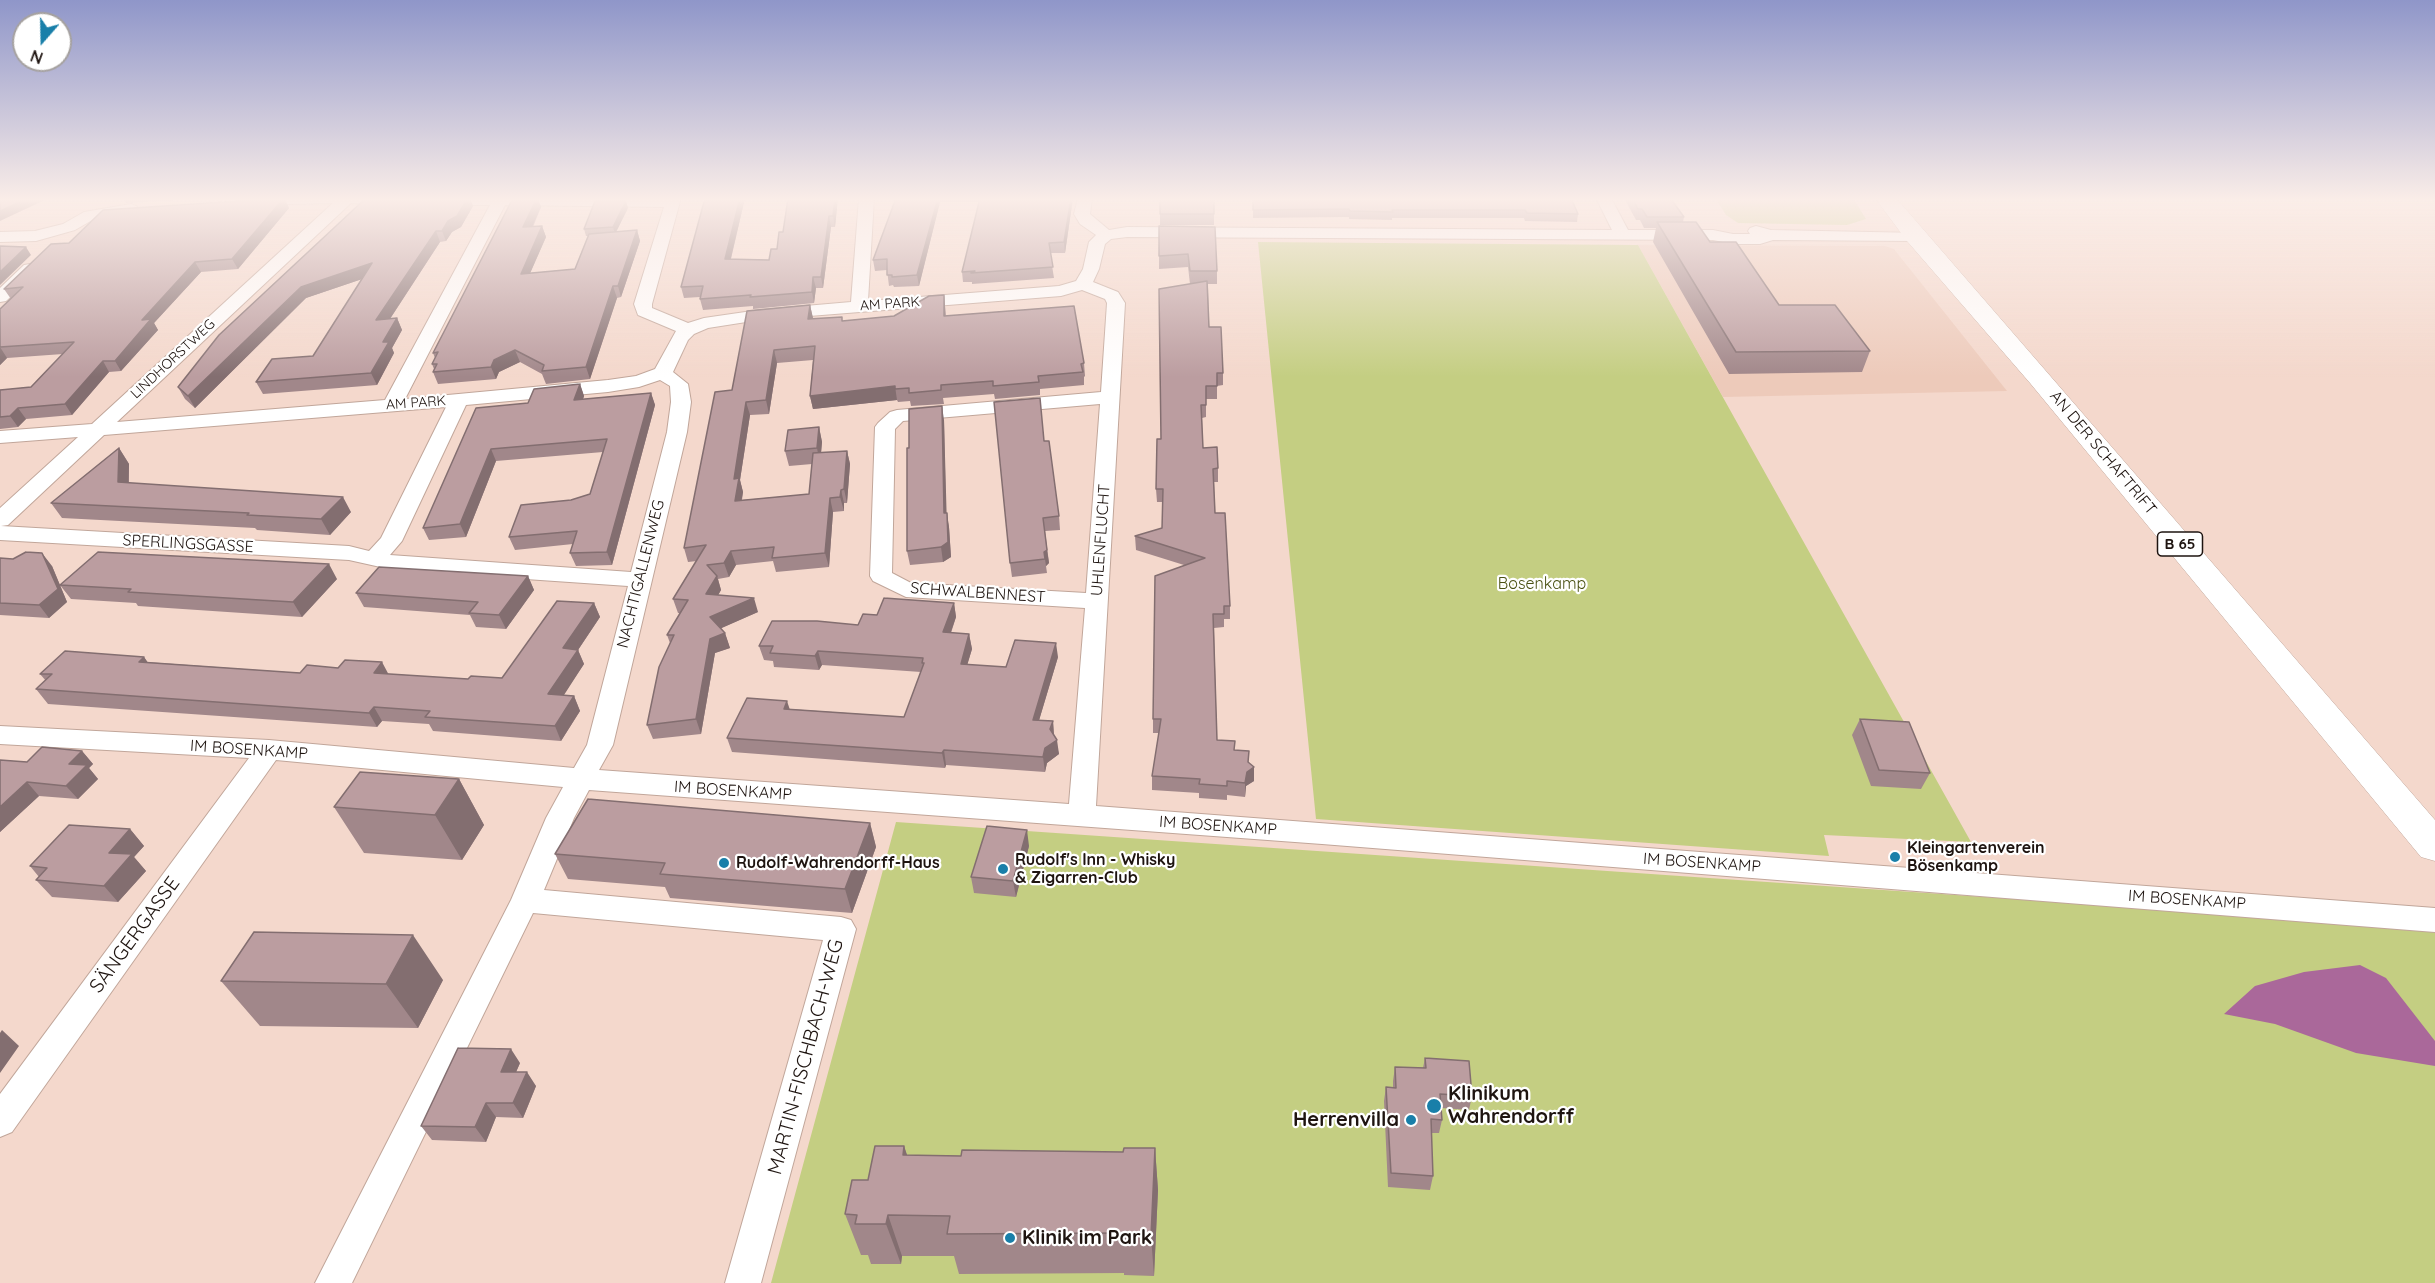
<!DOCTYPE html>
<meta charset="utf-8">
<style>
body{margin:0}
#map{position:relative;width:2435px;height:1283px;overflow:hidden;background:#f4d8cc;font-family:Quicksand,sans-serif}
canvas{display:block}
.north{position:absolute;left:12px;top:12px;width:60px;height:60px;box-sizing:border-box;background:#fff;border:2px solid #a5a19f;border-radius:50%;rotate:200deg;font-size:16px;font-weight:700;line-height:24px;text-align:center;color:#1e1410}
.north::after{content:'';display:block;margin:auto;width:21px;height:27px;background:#197fa9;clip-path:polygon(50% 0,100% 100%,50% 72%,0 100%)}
</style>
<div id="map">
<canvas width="2435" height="1283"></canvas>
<div class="north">N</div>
</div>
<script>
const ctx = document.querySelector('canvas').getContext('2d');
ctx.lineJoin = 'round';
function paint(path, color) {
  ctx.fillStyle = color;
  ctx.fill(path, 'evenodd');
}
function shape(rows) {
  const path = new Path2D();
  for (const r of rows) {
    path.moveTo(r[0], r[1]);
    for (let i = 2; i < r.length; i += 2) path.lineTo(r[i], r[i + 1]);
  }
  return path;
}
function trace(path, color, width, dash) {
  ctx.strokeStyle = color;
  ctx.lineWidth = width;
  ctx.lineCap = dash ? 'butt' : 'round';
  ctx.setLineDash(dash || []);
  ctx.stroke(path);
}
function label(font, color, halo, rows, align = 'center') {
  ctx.font = font + ' Quicksand,sans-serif';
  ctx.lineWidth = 4.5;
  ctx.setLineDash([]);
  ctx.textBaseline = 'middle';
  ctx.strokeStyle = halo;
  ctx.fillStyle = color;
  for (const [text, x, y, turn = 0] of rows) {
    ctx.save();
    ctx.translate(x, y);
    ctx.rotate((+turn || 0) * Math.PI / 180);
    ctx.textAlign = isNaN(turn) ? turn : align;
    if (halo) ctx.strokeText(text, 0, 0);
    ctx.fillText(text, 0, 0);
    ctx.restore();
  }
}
paint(shape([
 [1638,245,1885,246,1894,249,2007,391,1723,397]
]), '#edcaba');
paint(shape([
 [1715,198,1853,198,1866,219,1847,225,1738,223,1726,215],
 [1258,242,1638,245,1971,842,1824,835,1829,856,1316,819],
 [896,822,2435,928,2435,1283,771,1283]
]), '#c4ce82');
paint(shape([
 [2360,965,2386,978,2435,1041,2435,1066,2356,1053,2275,1024,2224,1014,2255,986,2304,972]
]), '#aa689a');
const minor = shape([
 [251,198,405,199,397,204,351,203,117,422,385,400,490,205,438,205,433,203,430,200,432,198,681,198,652,304,652,308,688,323,704,318,759,310,851,302,859,198,874,198,868,301,1059,286,1076,281,1083,269,1089,242,1096,235,1080,224,1074,214,1078,198,1092,198,1090,214,1109,230,1127,227,1612,230,1596,198,1611,198,1628,230,1713,230,1733,234,1750,234,1748,231,1750,228,1756,226,1771,230,1921,233,1923,236,1915,241,1773,240,1760,244,1733,244,1713,240,1127,237,1111,239,1105,244,1099,269,1093,282,1118,292,1125,303,1096,806,2435,908,2435,932,1322,844,589,790,574,818,544,890,841,917,851,920,856,929,761,1283,725,1283,823,940,533,913,352,1283,315,1283,511,900,546,818,563,787,276,760,12,1132,0,1137,0,1094,249,758,0,744,0,726,269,740,574,768,587,745,628,586,394,570,349,560,0,540,0,508,78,437,0,443,0,431,92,424,333,203,247,205,244,202,251,198],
 [505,205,664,207,634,304,638,315,676,331,655,369,636,376,608,380,405,399,505,205],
 [1082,290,1105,299,1107,303,1101,392,897,410,890,412,878,423,875,427,870,576,873,581,906,597,1085,608,1069,804,599,770,613,745,687,432,691,402,688,384,673,372,688,340,694,334,708,328,759,320,1061,296,1082,290],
 [660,380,670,386,671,402,667,432,631,572,390,555,402,541,466,405,608,392,639,387,660,380],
 [1100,404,1086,593,911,583,892,573,895,429,903,421,1100,404],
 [446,407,381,538,369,551,349,546,1,526,8,525,104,435,446,407],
 [131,204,136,206,139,209,136,212,94,219,75,230,36,241,0,242,0,232,35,231,63,224,84,212,131,204],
 [30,264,38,269,36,273,6,301,0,302,0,288,24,265,30,264]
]);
const primary = shape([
 [1875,198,1896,198,2435,820,2435,861,2421,857,2030,383,1907,241,1875,198]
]);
trace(minor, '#c1a69a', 2);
trace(primary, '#c1a69a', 1);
paint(minor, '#fff');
paint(primary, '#fff');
paint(shape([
 [123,198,219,198,126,203],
 [284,198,289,208,238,269,201,272,154,323,158,330,121,371,109,372,72,415,26,419,18,427,0,429,0,390,31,387,63,354,7,358,0,365,0,309,11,299,4,289,69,243],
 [366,198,473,206,461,227,452,232,446,241,440,242,390,319,397,318,402,330,392,348,394,353,377,385,263,394,256,382,313,356,362,279,306,298,195,408,185,399,178,387],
 [513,198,538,198,541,207,533,227,542,226,546,237,530,273,575,269,588,236,586,236,584,229,628,208,616,232,637,230,640,241,621,297,617,298,590,379,546,384,542,374,520,362,499,372,496,379,438,384,433,372,434,369,432,364,435,358,433,353],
 [705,198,745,198,731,259,769,260,777,249,783,232,838,198,835,227,831,227,823,288,816,288,814,303,753,309,753,306,703,310,700,299,700,297,684,298,681,287],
 [896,198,1073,198,1065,253,1050,253,1054,278,972,284,972,282,963,282,962,272,979,202,940,202,919,286,894,287,893,285,889,286,887,270,875,271,873,260],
 [1160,198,1214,214,1214,225,1160,225],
 [1253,198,1571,198,1578,214,1577,222,1525,221,1524,218,1392,218,1392,220,1349,219,1349,217,1253,218],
 [1624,198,1666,198,1684,217,1683,222,1710,242,1779,305,1870,351,1862,372,1729,374,1653,242,1656,228,1644,228,1640,220,1636,220],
 [1159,226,1217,271,1217,284,1208,284,1209,327,1223,373,1223,385,1217,386,1217,399,1206,399,1206,417,1202,418,1203,448,1218,468,1218,482,1214,482,1215,513,1230,606,1230,619,1224,619,1224,627,1214,628,1217,740,1235,750,1249,763,1254,781,1246,786,1245,797,1227,795,1227,800,1199,798,1199,793,1152,790,1152,776,1159,733,1153,733,1153,719,1184,565,1136,550,1135,536,1162,528,1163,502,1157,502,1156,489,1161,439,1190,284,1188,267,1159,269],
 [944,295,946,316,1084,363,1085,376,1084,377,1084,385,1040,389,1040,395,995,399,994,394,943,398,944,404,911,406,910,401,898,402,897,400,813,409,810,396,813,360,777,363,769,414,750,415,740,480,743,492,742,500,809,494,812,464,789,466,785,451,819,427,822,442,821,453,847,451,850,464,847,503,844,503,844,511,833,512,829,567,776,572,773,561,736,565,729,577,718,579,721,590,718,595,758,612,721,628,725,633,730,648,715,653,701,734,653,739,647,725,670,643,667,635,680,613,678,613,673,599,697,561,688,562,684,548,732,390,810,305,813,319,843,321,894,316],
 [580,384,584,396,583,399,651,393,655,405,612,565,576,566,570,553,573,544,515,550,509,537,571,500,590,494,603,452,496,461,466,537,429,540,423,528,528,403],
 [944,420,946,513,949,527,951,557,943,562,910,565,907,551,909,448],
 [1044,441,1059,516,1060,530,1045,531,1049,563,1046,566,1047,573,1012,577,1010,563],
 [119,448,129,464,129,483,351,512,330,535,257,530,255,528,62,518,51,503],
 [0,558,52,566,67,602,49,618,0,615],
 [528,576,534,590,506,629,476,627,470,615,364,607,356,593],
 [337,579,302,617,138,606,136,603,71,599,60,585],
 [594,603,600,617,578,650,584,664,563,695,574,696,580,711,561,741,433,731,429,724,382,721,377,727,48,704,36,689,46,681,40,674,144,657,147,662,300,673,389,674,468,679,502,678],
 [954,603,956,617,951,633,969,634,972,649,967,665,1006,667,1058,657,1039,720,1053,721,1054,736,1059,754,1047,763,1045,772,946,765,945,768,732,752,727,738,790,709,904,717,921,672,822,665,819,670,774,667,773,661,764,660,759,646,858,625,877,615],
 [1860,719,1930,773,1921,789,1871,786,1852,735],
 [82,751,93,764,89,768,98,779,78,799,39,796,0,832,0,760,27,762],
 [459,779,484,825,462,860,364,853,334,807],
 [870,823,876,847,852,913,670,898,665,887,568,879,555,854],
 [130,829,144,846,134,857,146,871,118,902,52,897,36,880,39,877,30,866],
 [1029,846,1016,897,974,893,971,877],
 [443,980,418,1028,260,1026,221,981],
 [1425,1058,1472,1096,1469,1110,1441,1108,1442,1120,1439,1133,1431,1133,1433,1176,1430,1190,1388,1187,1384,1101,1386,1087,1393,1088,1393,1081,1395,1067,1423,1068],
 [520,1063,516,1072,536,1086,523,1118,496,1117,486,1142,432,1140,421,1126],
 [904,1146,907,1155,961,1156,1123,1152,1155,1148,1158,1190,1154,1276,1124,1275,1124,1273,959,1274,954,1256,902,1256,901,1264,871,1264,868,1255,861,1255,845,1214,868,1180]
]), '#a1878a');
paint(shape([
 [28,198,49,198,0,221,0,211],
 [284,198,289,208,238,269,232,259],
 [468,198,470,198,473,206,461,227,452,232,446,241,442,231,448,221],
 [537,198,541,207,527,238,523,227],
 [740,198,745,198,728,270,725,259],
 [835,198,838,198,835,227,833,216],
 [938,198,940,198,940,202,919,286,917,275],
 [1071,198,1073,198,1065,253,1064,242],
 [626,201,628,208,615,234,613,227],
 [829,216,831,227,823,288,821,277],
 [542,226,546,237,525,285,521,274],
 [637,230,640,241,621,297,618,286],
 [436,231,440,242,382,331,376,320],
 [26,247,31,255,0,285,0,272],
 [195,262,201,272,154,323,158,330,121,371,115,361,142,320],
 [372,263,377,274,306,298,195,408,188,396,301,287],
 [813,277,816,288,814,303,812,292],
 [613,286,617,298,590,379,586,367],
 [944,295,945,307,946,329,944,316],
 [810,305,813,318,811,332,808,319],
 [397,318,402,330,392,348,394,353,377,385,371,373,383,342],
 [0,347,7,358,0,365],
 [515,350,520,362,499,372,496,379,491,367,494,360],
 [774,350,777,363,769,414,766,400],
 [103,361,109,372,72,415,65,404],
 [580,384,584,396,579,412,574,400],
 [895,386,897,400,813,409,810,396],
 [651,393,655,405,612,565,607,552],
 [746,402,750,415,740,480,743,492,739,514,735,501,734,479],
 [942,406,944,420,947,528,944,513],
 [18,408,26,419,18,427,10,416],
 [819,427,822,442,820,464,817,448],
 [119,448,129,464,128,498,118,482],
 [491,449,496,461,466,537,460,524],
 [847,451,850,464,847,503,844,489],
 [841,490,844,503,844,511,840,497],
 [343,497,351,512,330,535,321,519],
 [830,498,833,512,829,567,825,553],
 [947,513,949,527,951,557,943,562,941,547],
 [1047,550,1049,563,1046,566,1044,552],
 [731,551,736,565,729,577,724,563],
 [42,553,52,566,67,602,49,618,39,605],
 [329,564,337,579,302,617,293,602],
 [528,576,534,590,506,629,499,615],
 [717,576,721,590,711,608,706,594],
 [754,598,758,612,715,631,710,617],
 [594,603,600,617,578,650,584,664,555,709,548,694,563,648],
 [954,603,956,617,946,646,943,632],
 [725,633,730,648,715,653,701,734,696,719,710,639],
 [969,634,972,649,963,679,961,664],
 [1056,643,1058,657,1035,734,1033,720],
 [818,651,822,665,819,670,815,656],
 [144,657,154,671,139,662],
 [382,662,390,677,374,673],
 [574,696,580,711,561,741,555,726],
 [787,701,792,716,784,709],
 [374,707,382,721,377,727,369,713],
 [1053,721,1054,736,1057,740,1059,754,1047,763,1045,772,1043,757],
 [944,750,946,765,945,768,942,753],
 [82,751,93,764,89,768,98,779,78,799,66,786,69,764],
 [1249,751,1248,765,1254,767,1254,781,1246,786,1245,797,1245,783],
 [459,779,484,825,462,860,435,815],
 [27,782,39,796,0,832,0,807],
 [870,823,876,847,852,913,845,889],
 [130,829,144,846,134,857,146,871,118,902,104,886,109,853],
 [1027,830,1029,846,1016,897,1013,881],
 [413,935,443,980,418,1028,386,984],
 [2,1030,19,1046,0,1073,0,1033],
 [511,1049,520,1063,510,1086,501,1072],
 [527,1072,536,1086,523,1118,513,1103],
 [486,1103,496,1117,486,1142,475,1127],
 [904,1146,918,1188,903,1155],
 [1155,1148,1158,1190,1154,1276,1151,1236],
 [888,1215,902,1256,901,1264,886,1224]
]), '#836e70');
const building = shape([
 [0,198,28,198,0,211,0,198],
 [284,198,232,259,195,262,142,320,151,319,115,361,103,361,65,404,18,408,10,416,0,417,0,390,31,387,74,342,0,347,0,309,23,287,4,289,51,244,69,243,103,210,284,198],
 [366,198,468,198,457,216,448,221,442,231,436,231,376,320,397,318,383,342,389,342,371,373,256,382,272,359,313,356,372,263,301,287,188,396,178,387,219,335,366,198],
 [513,198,537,198,523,227,542,226,521,274,575,269,589,234,637,230,618,286,613,286,586,367,542,371,544,365,515,350,494,360,491,367,433,372,437,364,432,364,438,352,433,353,513,198],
 [705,198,740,198,725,259,769,260,771,249,777,249,779,232,783,232,788,198,835,198,833,216,829,216,821,277,813,277,812,292,750,297,751,295,700,299,703,286,681,287,705,198],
 [896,198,938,198,917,275,892,277,892,275,887,275,887,259,873,260,896,198],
 [980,198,1071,198,1064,242,1049,243,1053,267,971,273,975,271,962,272,980,198],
 [1160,198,1214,198,1214,214,1160,214,1160,198],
 [1253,198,1571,198,1578,214,1527,213,1525,210,1392,210,1393,212,1350,211,1349,209,1253,210,1253,198],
 [1632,198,1666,198,1667,199,1671,199,1684,217,1647,217,1642,209,1638,209,1632,198],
 [595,201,626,201,613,227,584,229,595,201],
 [1657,222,1696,222,1710,242,1736,242,1779,305,1835,305,1870,351,1736,352,1657,222],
 [1159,226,1215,227,1217,271,1190,271,1188,254,1159,256,1159,226],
 [0,246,26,247,0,272,0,246],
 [1207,281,1209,327,1221,327,1223,373,1217,373,1217,386,1206,386,1206,405,1201,405,1203,448,1217,447,1218,468,1213,469,1215,513,1225,513,1230,606,1224,606,1224,614,1213,614,1217,740,1235,741,1234,750,1249,751,1248,762,1254,767,1247,772,1245,783,1227,781,1227,786,1199,784,1200,779,1152,776,1161,719,1153,719,1155,576,1205,558,1135,536,1162,528,1163,489,1156,489,1157,439,1161,439,1159,289,1207,281],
 [944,295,944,316,1074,306,1084,363,1081,364,1083,372,1038,376,1039,382,993,386,993,381,941,385,941,390,909,393,909,388,895,389,895,386,810,396,815,346,774,350,766,400,746,402,734,479,739,478,735,501,809,494,813,453,847,451,844,489,841,490,840,497,830,498,825,553,772,558,774,547,731,551,724,563,707,565,717,576,706,594,754,598,710,617,725,633,710,639,696,719,647,725,659,667,674,635,667,635,688,600,673,599,706,545,684,548,715,392,732,390,747,311,810,305,808,319,842,317,842,321,894,316,929,296,944,295],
 [580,384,574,400,651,393,607,552,570,553,577,531,509,537,521,505,571,500,590,494,607,439,491,449,460,524,423,528,476,408,528,403,534,389,580,384],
 [1040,398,1044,441,1049,441,1059,516,1043,518,1047,550,1044,552,1045,559,1010,563,994,402,1040,398],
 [942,406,944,513,947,513,948,542,941,547,907,551,907,448,909,448,909,409,942,406],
 [819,427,817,448,785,451,788,430,819,427],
 [119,448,118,482,343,497,321,519,247,515,249,513,51,503,119,448],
 [26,552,42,553,58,589,39,605,0,603,0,558,13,559,26,552],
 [98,552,329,564,293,602,128,592,131,589,60,585,98,552],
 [379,567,528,576,499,615,469,613,478,602,356,593,379,567],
 [884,598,954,603,943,632,969,634,961,664,1006,667,1015,640,1056,643,1033,720,1053,721,1050,729,1057,740,1045,748,1043,757,944,750,942,753,727,738,747,698,787,701,784,709,904,717,924,663,922,663,923,658,818,651,815,656,770,653,773,646,759,646,772,621,817,621,858,625,863,614,877,615,884,598],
 [557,601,594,603,563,648,578,650,548,694,574,696,555,726,425,717,430,711,374,707,369,713,36,689,52,674,40,674,65,651,144,657,139,662,300,673,307,665,338,668,345,660,382,662,374,673,468,679,471,676,502,678,557,601],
 [1860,719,1909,722,1930,773,1879,770,1860,719],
 [42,747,82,751,69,764,87,765,66,786,27,782,0,807,0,760,27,762,42,747],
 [360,772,459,779,435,815,334,807,360,772],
 [588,799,870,823,845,889,660,874,665,863,555,854,588,799],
 [69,825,130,829,109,853,132,854,104,886,36,880,47,868,30,866,69,825],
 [987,826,1027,830,1013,881,971,877,987,826],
 [254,932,413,935,386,984,221,981,254,932],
 [458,1048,511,1049,501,1072,527,1072,513,1103,486,1103,475,1127,421,1126,458,1048],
 [1425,1058,1469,1061,1472,1096,1440,1094,1442,1120,1431,1119,1433,1176,1391,1173,1386,1087,1396,1088,1395,1067,1426,1068,1425,1058],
 [875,1146,904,1146,903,1155,961,1156,962,1150,1123,1152,1124,1148,1155,1148,1151,1236,1120,1235,1120,1233,947,1234,950,1216,888,1215,886,1224,855,1224,857,1215,845,1214,852,1180,868,1180,875,1146]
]);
paint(building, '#bb9da0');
trace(building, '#836e70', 1.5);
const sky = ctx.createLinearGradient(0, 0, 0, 377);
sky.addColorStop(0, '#8f96c9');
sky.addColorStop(0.53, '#faede8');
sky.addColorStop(1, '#faede800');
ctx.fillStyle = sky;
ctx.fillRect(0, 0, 2435, 377);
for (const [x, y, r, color] of [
 [1895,857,6,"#197fa9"],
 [724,863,6,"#197fa9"],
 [1003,869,6,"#197fa9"],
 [1434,1106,8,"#197fa9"],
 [1411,1120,6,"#197fa9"],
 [1010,1238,6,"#197fa9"]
]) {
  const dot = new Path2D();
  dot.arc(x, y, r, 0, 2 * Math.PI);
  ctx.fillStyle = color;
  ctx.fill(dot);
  trace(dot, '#fff', 2);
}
label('14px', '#1e1410', '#fff', [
 ["AM PARK",890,304,-4],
 ["LINDHORSTWEG",173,359,-43],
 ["AM PARK",416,403,-4]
]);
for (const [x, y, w] of [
 [2180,544,45]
]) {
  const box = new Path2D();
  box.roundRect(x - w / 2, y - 12, w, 24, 4.5);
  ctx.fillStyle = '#fff';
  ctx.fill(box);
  trace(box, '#1e1410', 1.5);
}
label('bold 15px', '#1e1410', null, [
 ["B 65",2180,544]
]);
label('16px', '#1e1410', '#fff', [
 ["AN DER SCHAFTRIFT",2103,453,50],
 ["UHLENFLUCHT",1101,540,-86],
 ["SPERLINGSGASSE",188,544,3],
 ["NACHTIGALLENWEG",641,574,-76],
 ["SCHWALBENNEST",978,593,4],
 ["IM BOSENKAMP",249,750,4],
 ["IM BOSENKAMP",733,791,4],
 ["IM BOSENKAMP",1218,826,4],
 ["IM BOSENKAMP",1702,863,4],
 ["IM BOSENKAMP",2187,900,4]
]);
label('16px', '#4a5013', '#fff', [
 ["Bosenkamp",1542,584]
]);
label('bold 16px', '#1e1410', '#fff', [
 ["Kleingartenverein",1907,848],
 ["Bösenkamp",1907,866],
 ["Rudolf's Inn - Whisky",1015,860],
 ["& Zigarren-Club",1015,878],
 ["Rudolf-Wahrendorff-Haus",736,863]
], 'left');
label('20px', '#1e1410', '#fff', [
 ["SÄNGERGASSE",135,935,-54],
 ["MARTIN-FISCHBACH-WEG",806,1057,-75]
]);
label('bold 20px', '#1e1410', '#fff', [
 ["Klinikum",1448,1094],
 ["Wahrendorff",1448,1117],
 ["Herrenvilla",1399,1120,"right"],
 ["Klinik im Park",1022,1238]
], 'left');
</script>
